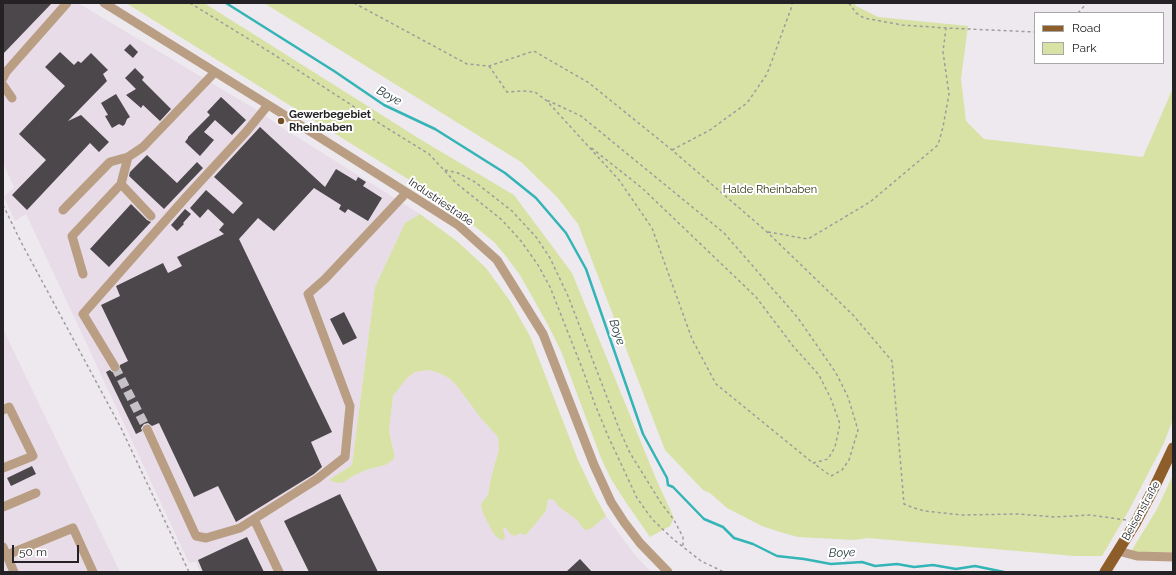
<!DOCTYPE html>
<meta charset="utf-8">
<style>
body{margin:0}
#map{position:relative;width:1176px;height:575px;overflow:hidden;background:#eee9ee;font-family:Raleway,sans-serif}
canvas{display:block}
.frame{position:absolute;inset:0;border:4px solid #242224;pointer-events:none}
.legend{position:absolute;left:1034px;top:12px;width:130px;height:52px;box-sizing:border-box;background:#fff;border:1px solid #a7a7a7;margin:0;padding:5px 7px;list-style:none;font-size:12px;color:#242224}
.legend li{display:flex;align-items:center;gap:8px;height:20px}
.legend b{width:20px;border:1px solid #a7a7a7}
.scale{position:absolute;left:12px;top:545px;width:67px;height:18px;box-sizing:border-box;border:2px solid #242224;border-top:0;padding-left:5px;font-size:12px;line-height:14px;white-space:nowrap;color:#242224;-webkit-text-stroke:3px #fff;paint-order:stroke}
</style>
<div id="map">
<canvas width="1176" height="575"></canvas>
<div class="frame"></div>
<ul class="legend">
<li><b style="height:5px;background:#8d5e29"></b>Road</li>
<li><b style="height:11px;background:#d7e2a4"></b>Park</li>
</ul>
<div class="scale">50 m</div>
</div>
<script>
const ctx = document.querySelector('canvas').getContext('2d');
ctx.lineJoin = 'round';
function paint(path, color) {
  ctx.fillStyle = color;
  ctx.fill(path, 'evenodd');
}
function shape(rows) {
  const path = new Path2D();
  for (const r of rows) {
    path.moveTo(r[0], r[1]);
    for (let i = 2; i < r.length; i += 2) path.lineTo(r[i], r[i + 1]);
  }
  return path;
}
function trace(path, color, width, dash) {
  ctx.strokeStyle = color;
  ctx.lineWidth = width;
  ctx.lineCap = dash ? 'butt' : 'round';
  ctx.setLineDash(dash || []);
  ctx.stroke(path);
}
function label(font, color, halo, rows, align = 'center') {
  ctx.font = font + ' Raleway,sans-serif';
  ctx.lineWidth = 4;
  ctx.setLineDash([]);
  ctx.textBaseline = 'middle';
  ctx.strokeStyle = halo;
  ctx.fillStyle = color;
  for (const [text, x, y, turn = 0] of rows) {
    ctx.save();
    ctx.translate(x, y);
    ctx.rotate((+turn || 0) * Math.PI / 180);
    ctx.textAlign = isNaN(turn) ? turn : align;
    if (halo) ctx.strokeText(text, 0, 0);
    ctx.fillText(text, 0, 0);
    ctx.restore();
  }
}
paint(shape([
 [3,3,78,3,260,112,281,127,420,214,405,223,375,287,352,465,329,480,344,482,353,476,366,470,385,465,394,453,389,431,393,396,407,378,415,372,428,370,437,372,449,378,457,386,480,417,498,437,499,449,491,478,488,495,481,505,503,534,503,530,504,528,506,528,510,534,520,533,526,535,546,511,548,499,554,500,559,507,577,520,582,527,592,528,606,516,635,555,651,572,200,572,196,562,189,563,26,214,15,221,4,197,14,187,3,163],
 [3,329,120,572,3,572]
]), '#e7dce8');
paint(shape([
 [126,3,204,3,423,141,514,195,572,273,656,479,674,518,670,526,650,537,623,498,611,479,601,458,561,351,548,325,520,275,505,255,494,242,467,220,435,196],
 [264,3,854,3,856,6,878,17,968,26,961,79,966,121,984,139,1143,157,1173,88,1173,419,1164,443,1129,510,1102,556,1075,556,868,538,854,540,798,537,780,532,762,526,727,508,710,493,703,490,665,450,578,224,557,197,521,162],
 [420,214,458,242,486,268,510,301,530,336,578,460,595,496,606,516,592,528,586,530,584,529,582,527,580,524,577,520,559,507,554,500,548,499,546,511,526,535,520,533,515,536,510,534,506,528,504,528,503,530,505,536,504,539,501,540,498,538,493,533,482,511,481,504,488,495,491,478,499,449,498,437,480,417,457,386,449,378,437,372,428,370,415,372,407,378,393,396,389,431,394,453,394,459,385,465,366,470,353,476,344,482,338,483,329,480,352,465,375,287,405,223],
 [1173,475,1173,554,1136,552,1132,550,1157,509]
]), '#d7e2a4');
trace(shape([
 [226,3,334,71,384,105,435,129,505,173,536,198,566,233,586,269,643,434,667,478,668,485,673,487,704,519,723,527,734,538,753,544,777,556,804,559,831,564,862,562,875,566,897,564,914,567,933,565,956,569,975,566,1004,572]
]), '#33b4b6', 2.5);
paint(shape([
 [3,3,52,3,3,54],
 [130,44,138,52,133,58,124,50],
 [60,52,74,65,78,61,81,63,91,53,108,70,103,74,107,81,68,121,81,115,109,142,99,152,90,143,27,210,12,195,46,160,19,134,65,86,45,67],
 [135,68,144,77,142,80,171,109,160,121,143,105,141,108,126,95,136,89,125,78],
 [116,94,130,117,127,119,125,124,123,126,119,124,112,128,105,116,108,115,101,103],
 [221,97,246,120,232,135,215,120,204,132,214,140,200,156,185,142,188,138,188,137,210,115,207,112],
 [260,127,325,187,336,169,356,181,358,177,366,182,363,186,382,198,368,221,348,209,345,213,339,209,341,205,314,188,274,231,258,218,239,239,332,432,311,442,322,467,314,474,236,522,218,486,194,497,159,423,152,426,148,423,144,424,141,428,142,431,136,434,106,372,110,370,112,372,118,372,120,370,120,365,128,361,101,305,120,296,116,286,163,263,168,273,182,266,177,257,224,234,219,230,224,224,208,209,200,218,190,208,206,190,233,214,243,203,214,177],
 [147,155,177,183,197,162,203,168,164,209,129,176,130,172],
 [131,204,147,220,151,222,109,267,90,249],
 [185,209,191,214,183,223,184,224,177,231,171,225],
 [344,312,357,338,343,345,330,319],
 [32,466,36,474,11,486,7,478],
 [340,494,378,572,309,572,284,521],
 [247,537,264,572,203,572,198,560],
 [580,559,592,572,566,572]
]), '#4b474b');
trace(shape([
 [115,367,147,429]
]), '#c6c1c6', 9, [9, 4.5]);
trace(shape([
 [190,3,273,54,382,125,429,154,456,183,502,220,521,241,538,265,550,287,584,373,594,402,608,436,637,498,652,519,673,539,701,561,724,572],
 [354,3,467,64,489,66,534,51,589,83,672,150,766,231,853,315,892,361,904,504,914,508,925,511,962,515,1017,514,1055,517,1090,515,1126,520],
 [849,3,856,13,864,18,902,25,946,28,1035,32],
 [1078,13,1087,3],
 [489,66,507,92,523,91,535,92,547,101,619,180,652,228,692,339,716,384,813,463,828,459,835,447,840,424,831,399,819,375,793,346,756,297,642,188,589,146],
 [547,101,549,101,581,116,724,233,798,318,836,373,848,397,858,430,849,460,842,470,831,476,813,463],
 [672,150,710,130,747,103,767,74,792,6,792,3],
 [445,170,458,173,475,182,512,211,536,237,550,258,568,296,620,431,630,453,661,503,674,520,683,537,683,547],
 [3,205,21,242,121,428,189,572],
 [768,232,808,239,870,202,938,145,943,127,949,94,943,52,946,28]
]), '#9f9b9f', 1.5, [3, 3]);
trace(shape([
 [104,3,278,111,458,225,497,260,543,334,594,465,611,502,624,522,640,543,668,572],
 [3,78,6,72,67,3],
 [3,85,12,98],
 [121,184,151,216],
 [63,210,110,162,128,157,143,147,215,72],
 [83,274,72,236,121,184,128,157],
 [115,367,83,314,187,196,246,132,268,105],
 [3,410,9,407,33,456,3,468],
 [147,429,196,536,206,538,240,528,317,479,345,457,350,406,308,294,325,279,406,193],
 [3,507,36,493],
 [254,519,279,572],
 [3,547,14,572],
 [1118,551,1137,556,1173,557],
 [7,555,73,528,93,572]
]), '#b99e84', 9);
trace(shape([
 [1105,572,1136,522,1155,486,1173,448]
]), '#8d5e29', 11);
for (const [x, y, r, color] of [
 [281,121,4,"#744e2a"]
]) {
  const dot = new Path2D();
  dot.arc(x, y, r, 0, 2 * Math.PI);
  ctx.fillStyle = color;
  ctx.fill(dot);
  trace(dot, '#fff', 1.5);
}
label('bold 11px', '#242224', '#fff', [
 ["Gewerbegebiet",289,115],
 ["Rheinbaben",289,128]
], 'left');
label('11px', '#2b300c', '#fff', [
 ["Halde Rheinbaben",770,190]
]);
label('11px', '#242224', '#fff', [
 ["Industriestraße",441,202,34],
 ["Beisenstraße",1141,511,-61]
]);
label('italic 12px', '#192f2f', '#fff', [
 ["Boye",389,96,29],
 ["Boye",617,332,71],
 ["Boye",842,553,-2]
]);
</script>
